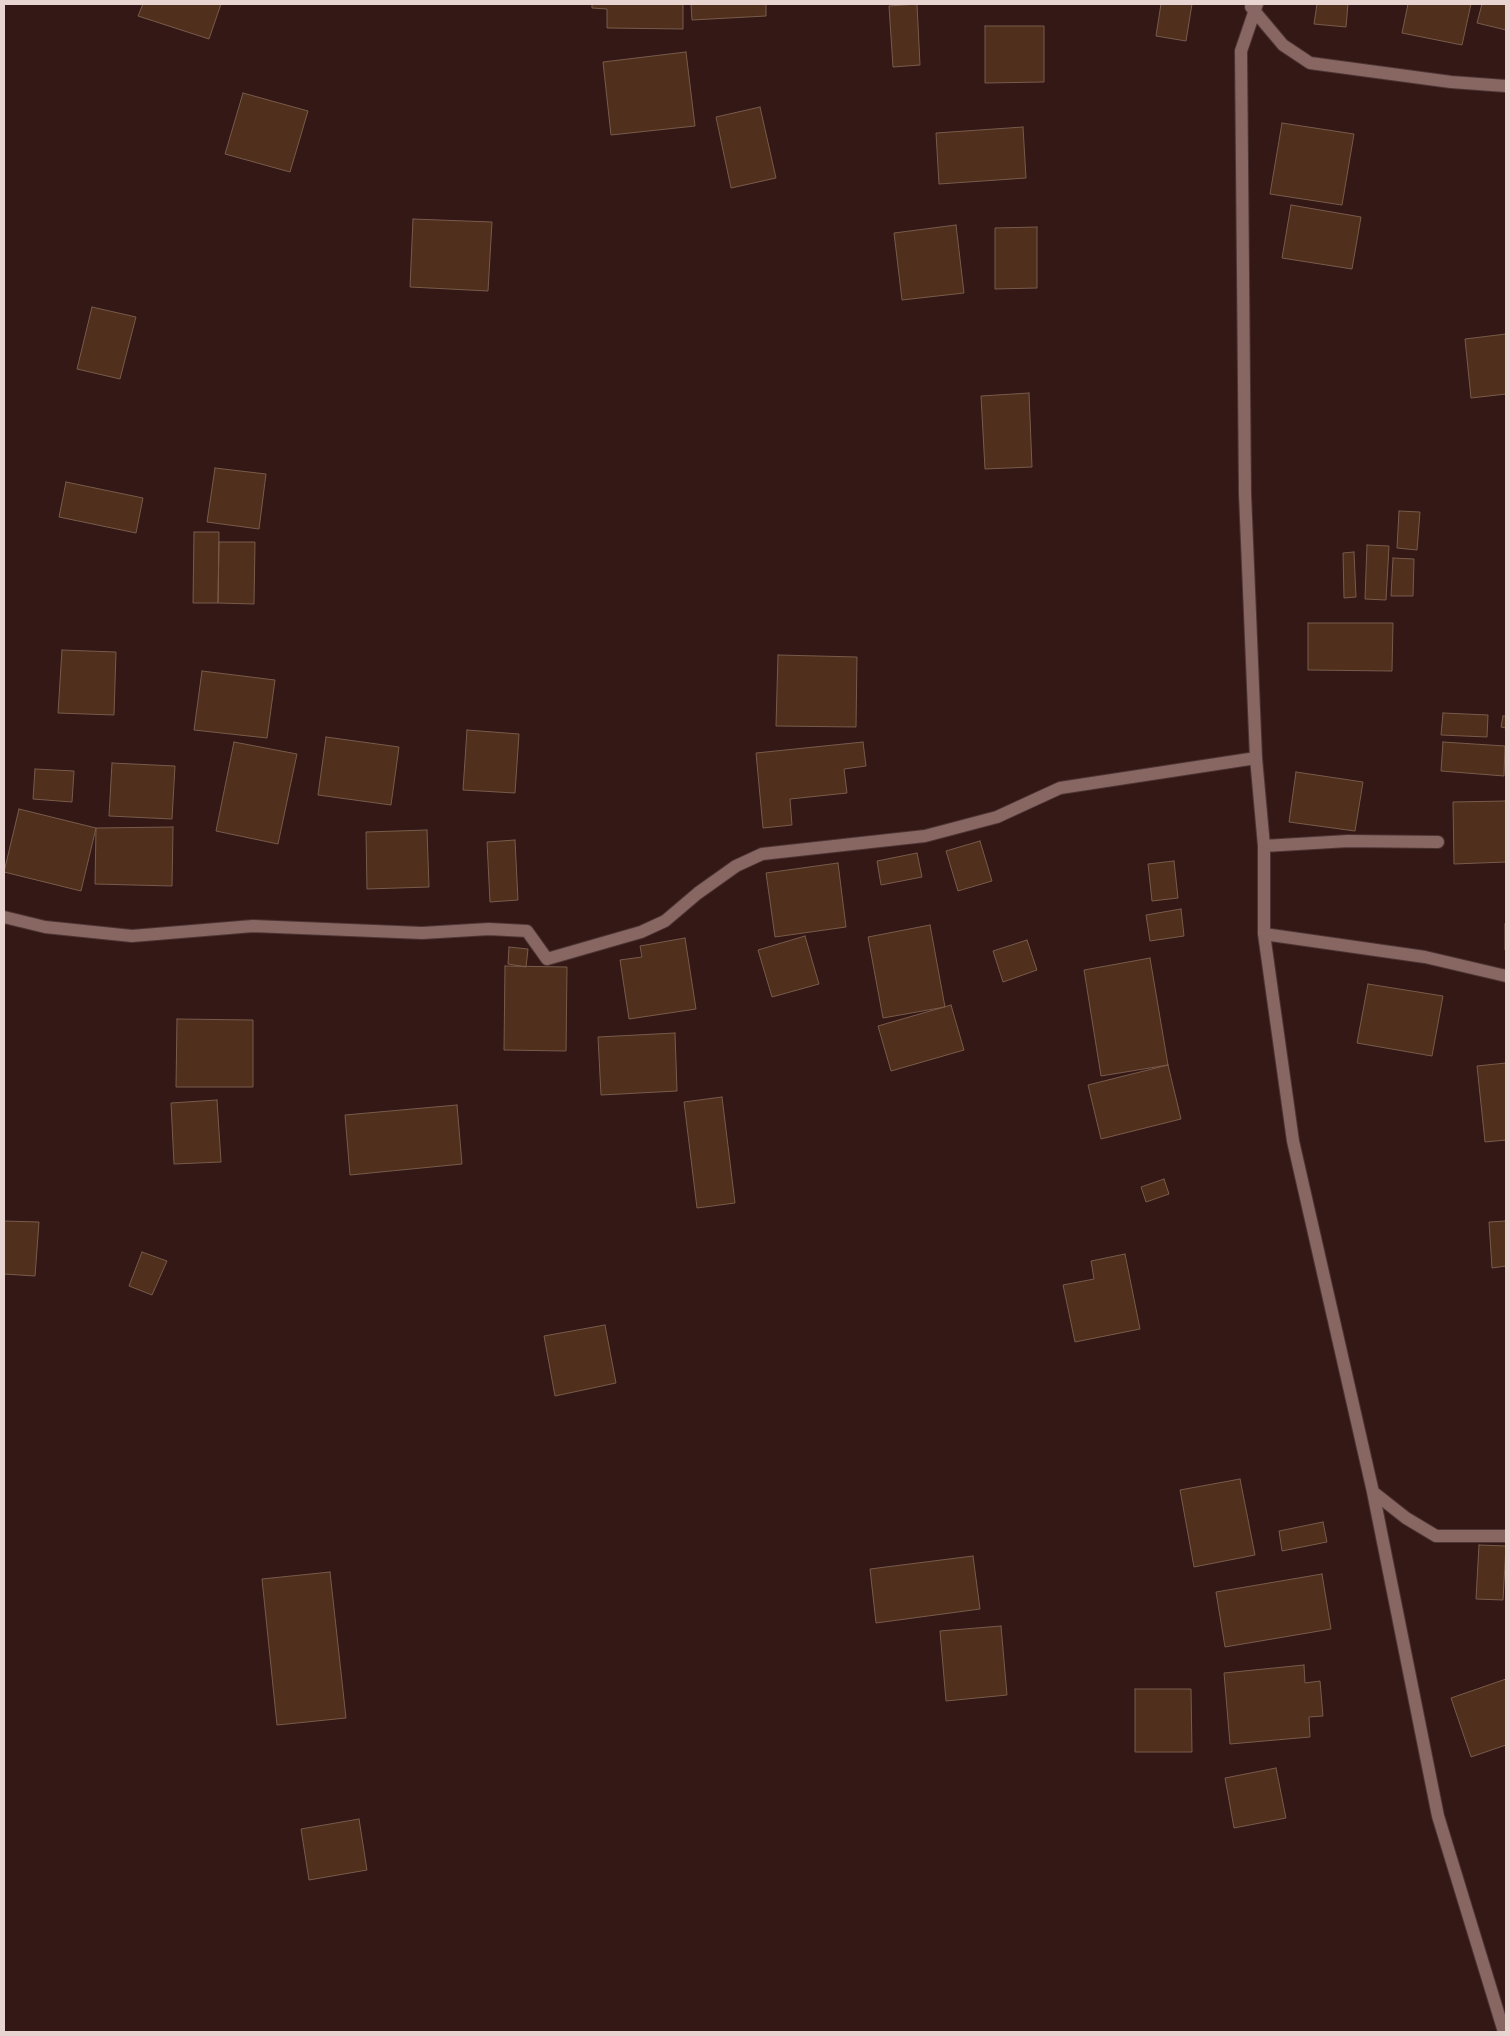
<!DOCTYPE html>
<style>
body{margin:0}
#map{position:relative;width:1510px;height:2036px;overflow:hidden;background:#341816;font-family:"Space Grotesk",sans-serif}
canvas{display:block}
.frame{position:absolute;inset:0;border:5px solid #e8d4d1;pointer-events:none}
</style>
<div id="map">
<canvas width="1510" height="2036"></canvas>
<div class="frame"></div>
</div>
<script>
const ctx = document.querySelector('canvas').getContext('2d');
ctx.lineJoin = 'round';
function paint(path, color) {
  ctx.fillStyle = color;
  ctx.fill(path, 'evenodd');
}
function shape(rows) {
  const path = new Path2D();
  for (const r of rows) {
    path.moveTo(r[0], r[1]);
    for (let i = 2; i < r.length; i += 2) path.lineTo(r[i], r[i + 1]);
  }
  return path;
}
function trace(path, color, width, dash) {
  ctx.strokeStyle = color;
  ctx.lineWidth = width;
  ctx.lineCap = dash ? 'butt' : 'round';
  ctx.setLineDash(dash || []);
  ctx.stroke(path);
}
const building = shape([
 [143,4,221,4,209,39,138,16,143,4],
 [592,4,683,4,683,29,607,28,607,9,592,8,592,4],
 [691,4,766,4,766,16,692,20,691,4],
 [917,4,920,65,893,67,889,6,917,4],
 [1161,4,1192,4,1186,41,1156,36,1161,4],
 [1317,4,1348,4,1346,27,1314,24,1317,4],
 [1408,4,1471,4,1462,45,1402,33,1408,4],
 [1482,4,1506,4,1506,30,1477,23,1482,4],
 [985,26,1044,26,1044,82,985,83,985,26],
 [686,52,695,126,611,135,603,62,686,52],
 [243,93,308,111,290,172,225,154,243,93],
 [760,107,776,178,731,188,716,117,760,107],
 [1282,123,1354,134,1342,205,1270,194,1282,123],
 [1023,127,1026,178,939,184,936,133,1023,127],
 [1291,205,1361,217,1352,269,1282,258,1291,205],
 [413,219,492,222,488,291,410,287,413,219],
 [956,225,964,293,902,300,894,233,956,225],
 [1037,227,1037,288,995,289,995,228,1037,227],
 [92,307,136,317,120,379,77,369,92,307],
 [1506,334,1506,394,1471,398,1465,339,1506,334],
 [1029,393,1032,467,985,469,981,396,1029,393],
 [215,468,266,474,259,529,207,522,215,468],
 [66,482,143,498,136,533,59,517,66,482],
 [1399,511,1420,512,1417,550,1397,548,1399,511],
 [194,532,219,532,218,603,193,603,194,532],
 [219,542,255,542,254,604,218,603,219,542],
 [1367,545,1389,546,1386,600,1365,599,1367,545],
 [1354,552,1356,597,1344,598,1343,553,1354,552],
 [1393,558,1414,559,1413,596,1391,596,1393,558],
 [1308,623,1393,623,1392,671,1308,670,1308,623],
 [62,650,116,652,114,715,58,713,62,650],
 [778,655,857,657,856,727,776,726,778,655],
 [202,671,275,680,267,738,194,730,202,671],
 [1443,713,1488,715,1487,737,1441,735,1443,713],
 [1503,716,1506,716,1506,728,1501,727,1503,716],
 [467,730,519,734,515,793,463,790,467,730],
 [326,737,399,747,391,805,318,795,326,737],
 [234,742,297,754,278,844,216,831,234,742],
 [863,742,866,766,844,769,847,793,790,799,792,825,763,828,756,753,863,742],
 [1443,742,1505,746,1504,776,1441,771,1443,742],
 [112,763,175,766,172,819,109,816,112,763],
 [35,769,74,771,72,802,33,799,35,769],
 [1296,772,1363,782,1355,831,1289,822,1296,772],
 [1506,801,1506,862,1454,864,1453,802,1506,801],
 [19,809,96,828,81,891,4,872,19,809],
 [173,827,172,886,95,884,96,828,173,827],
 [427,830,429,887,367,889,366,832,427,830],
 [515,840,518,900,490,902,487,842,515,840],
 [980,841,992,881,958,891,946,851,980,841],
 [917,853,922,877,881,885,877,861,917,853],
 [1174,861,1178,898,1152,901,1148,864,1174,861],
 [838,863,846,927,775,937,766,873,838,863],
 [1181,909,1184,936,1150,941,1146,915,1181,909],
 [1505,924,1506,924,1506,950,1505,950,1505,924],
 [930,925,945,1007,883,1018,868,937,930,925],
 [805,936,819,984,772,997,758,950,805,936],
 [685,938,696,1009,629,1019,620,960,642,957,640,946,685,938],
 [1027,940,1037,970,1003,982,993,951,1027,940],
 [509,947,528,949,526,967,508,964,509,947],
 [1150,958,1168,1065,1101,1076,1084,970,1150,958],
 [505,966,567,967,566,1051,504,1050,505,966],
 [1368,984,1443,996,1432,1056,1357,1043,1368,984],
 [951,1005,964,1050,891,1071,878,1026,951,1005],
 [177,1019,253,1020,253,1087,176,1087,177,1019],
 [675,1033,677,1091,601,1095,598,1037,675,1033],
 [1506,1063,1506,1140,1485,1142,1477,1066,1506,1063],
 [1168,1065,1181,1119,1101,1139,1088,1085,1168,1065],
 [722,1097,735,1203,697,1208,684,1102,722,1097],
 [217,1100,221,1162,174,1164,171,1103,217,1100],
 [457,1105,462,1164,350,1175,345,1115,457,1105],
 [1164,1179,1169,1194,1146,1202,1141,1187,1164,1179],
 [4,1221,39,1222,35,1276,4,1274,4,1221],
 [1506,1221,1506,1266,1492,1268,1489,1222,1506,1221],
 [142,1252,167,1261,152,1295,129,1286,142,1252],
 [1125,1254,1140,1329,1075,1342,1063,1285,1094,1279,1091,1261,1125,1254],
 [605,1325,616,1383,555,1396,544,1336,605,1325],
 [1240,1479,1255,1555,1194,1567,1180,1490,1240,1479],
 [1323,1522,1327,1542,1282,1551,1279,1531,1323,1522],
 [1479,1545,1506,1546,1503,1600,1476,1599,1479,1545],
 [973,1556,980,1609,876,1623,870,1569,973,1556],
 [330,1572,346,1718,277,1725,262,1579,330,1572],
 [1322,1574,1331,1629,1225,1647,1216,1592,1322,1574],
 [1001,1626,1007,1695,946,1701,940,1631,1001,1626],
 [1304,1665,1305,1683,1320,1681,1323,1716,1309,1717,1310,1737,1230,1744,1224,1673,1304,1665],
 [1506,1679,1506,1745,1471,1757,1451,1698,1506,1679],
 [1135,1689,1191,1689,1192,1752,1135,1752,1135,1689],
 [1276,1768,1286,1818,1234,1828,1225,1778,1276,1768],
 [359,1819,367,1870,309,1880,301,1829,359,1819]
]);
paint(building, '#50301c');
trace(building, '#785b4b', 1);
const minor = shape([
 [1257,4,1241,51,1245,494,1256,758,1264,846,1264,934,1293,1141,1373,1492,1438,1816,1504,2032],
 [1251,7,1283,45,1310,63,1451,82,1506,86],
 [1264,846,1348,841,1438,842],
 [4,917,45,927,132,936,253,926,422,933,489,929,527,931,547,959,641,932,665,921,698,893,736,866,762,854,925,836,997,817,1060,788,1256,758],
 [1264,934,1425,957,1506,976],
 [1373,1492,1406,1518,1436,1536,1506,1536]
]);
trace(minor, '#4c3534', 14);
trace(minor, '#886661', 12);
</script>
